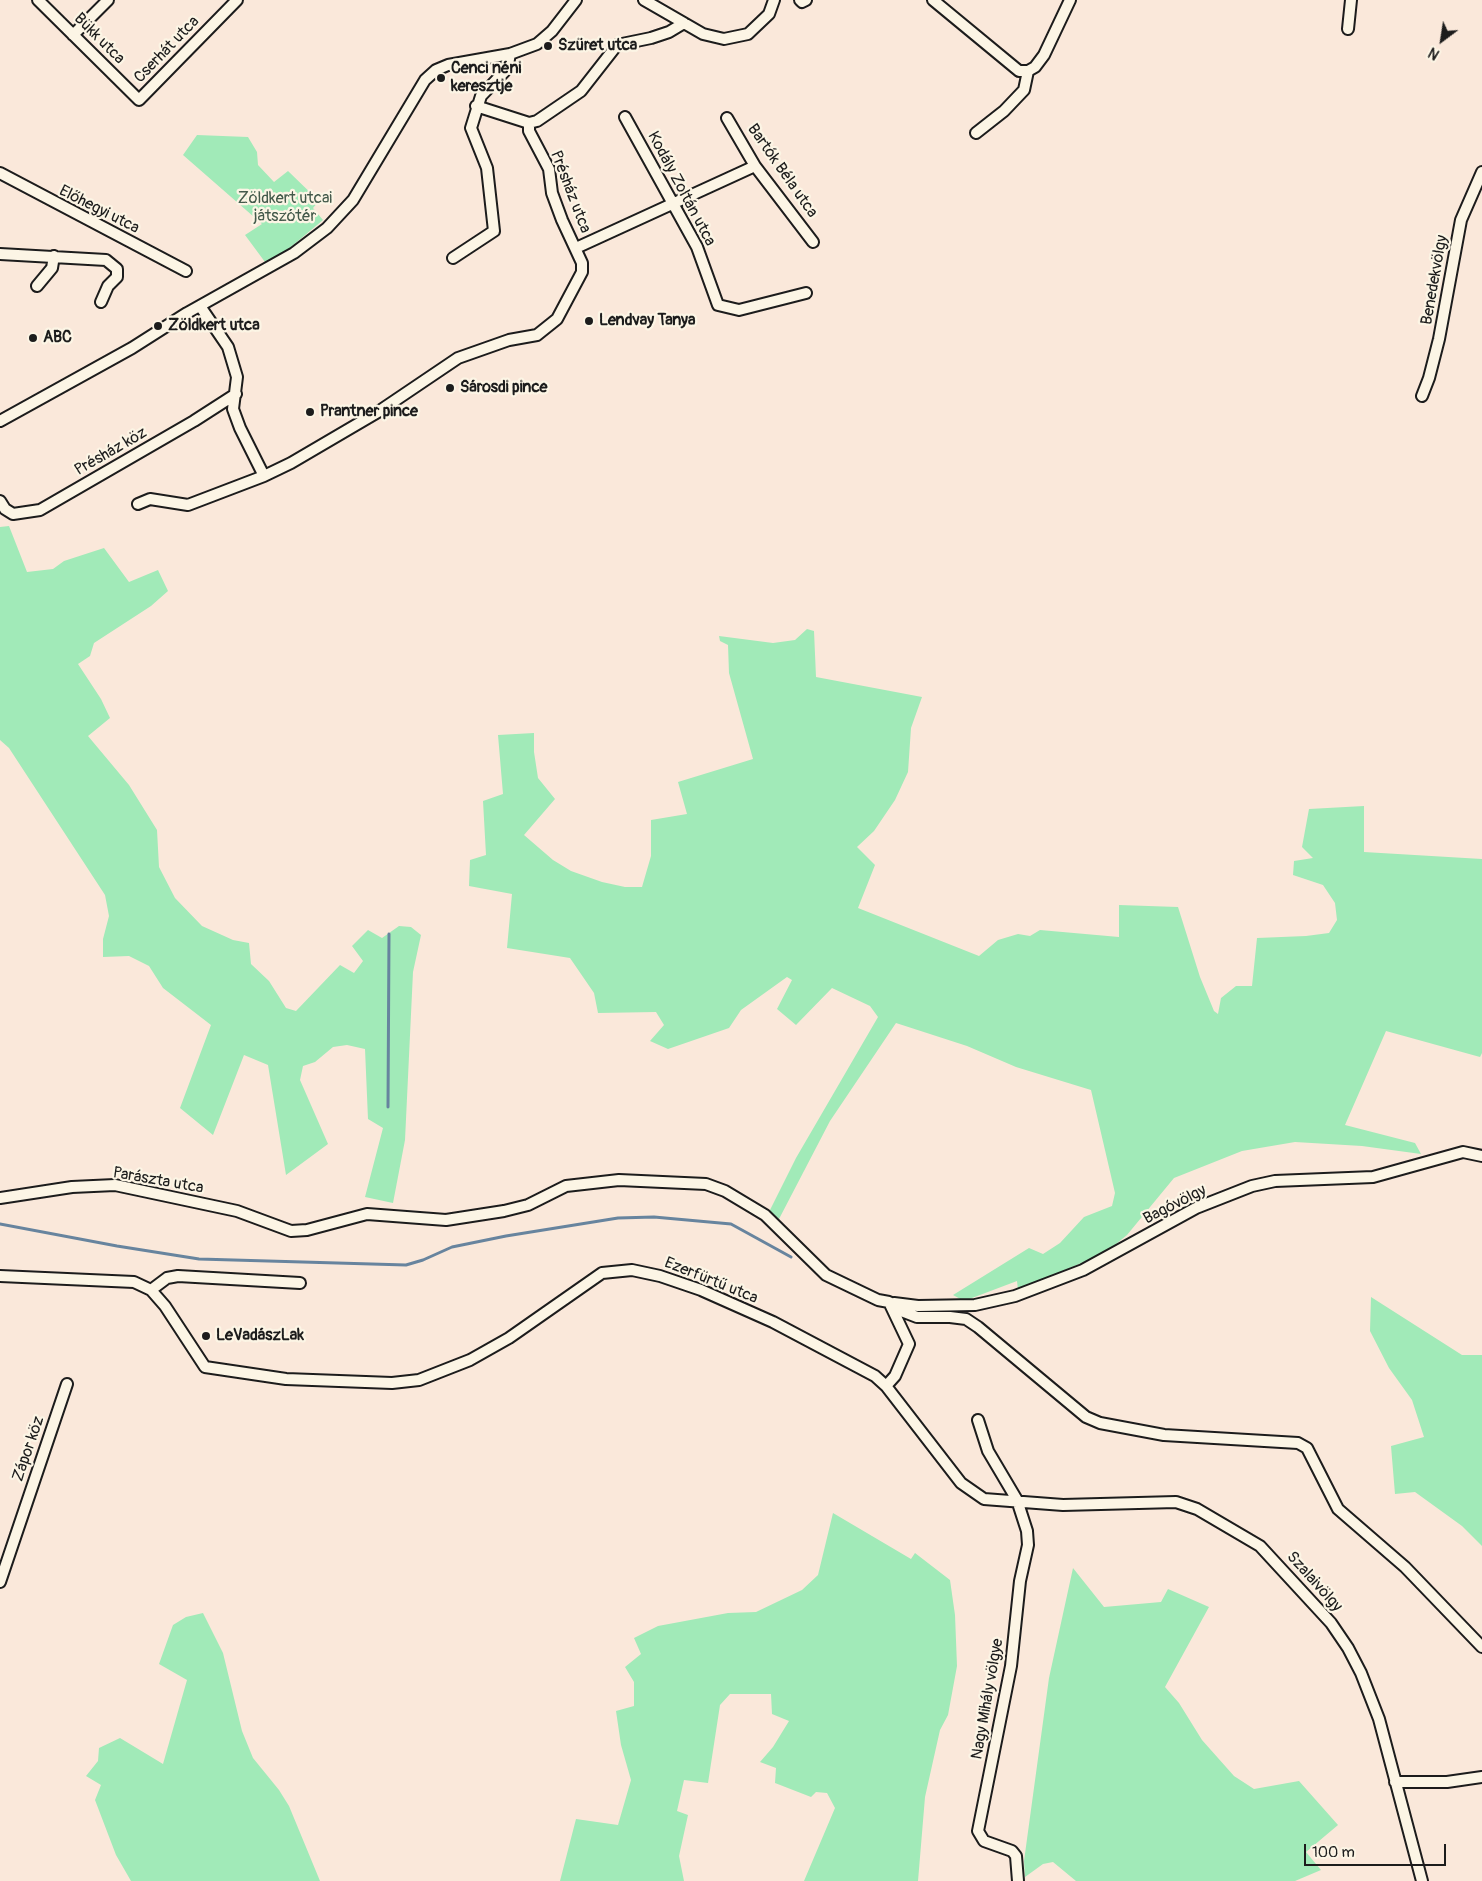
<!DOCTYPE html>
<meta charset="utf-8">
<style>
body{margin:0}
#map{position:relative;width:1482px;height:1881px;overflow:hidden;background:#fae8da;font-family:Pangolin,sans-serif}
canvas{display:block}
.north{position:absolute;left:1417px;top:15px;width:50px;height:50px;-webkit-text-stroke:4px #fcf5e5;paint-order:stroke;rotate:211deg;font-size:14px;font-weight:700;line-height:20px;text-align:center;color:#1c1c1c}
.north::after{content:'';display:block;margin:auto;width:18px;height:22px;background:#1c1c1c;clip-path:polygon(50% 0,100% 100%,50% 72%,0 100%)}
.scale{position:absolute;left:1304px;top:1844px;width:142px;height:22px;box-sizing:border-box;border:2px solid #1c1c1c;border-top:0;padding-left:6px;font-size:15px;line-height:18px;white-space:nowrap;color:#1c1c1c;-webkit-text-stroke:4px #fcf5e5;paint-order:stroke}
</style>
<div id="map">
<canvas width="1482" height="1881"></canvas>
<div class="north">N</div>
<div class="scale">100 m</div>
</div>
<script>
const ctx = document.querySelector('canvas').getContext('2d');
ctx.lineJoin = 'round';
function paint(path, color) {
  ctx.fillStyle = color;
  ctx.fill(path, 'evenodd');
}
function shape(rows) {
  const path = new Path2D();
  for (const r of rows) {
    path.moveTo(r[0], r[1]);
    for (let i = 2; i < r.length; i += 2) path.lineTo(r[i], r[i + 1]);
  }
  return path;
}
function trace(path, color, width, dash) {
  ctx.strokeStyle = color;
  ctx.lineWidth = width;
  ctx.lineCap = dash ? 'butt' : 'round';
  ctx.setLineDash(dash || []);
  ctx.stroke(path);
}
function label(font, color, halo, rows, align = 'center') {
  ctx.font = font + ' Pangolin,sans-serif';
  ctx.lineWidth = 4.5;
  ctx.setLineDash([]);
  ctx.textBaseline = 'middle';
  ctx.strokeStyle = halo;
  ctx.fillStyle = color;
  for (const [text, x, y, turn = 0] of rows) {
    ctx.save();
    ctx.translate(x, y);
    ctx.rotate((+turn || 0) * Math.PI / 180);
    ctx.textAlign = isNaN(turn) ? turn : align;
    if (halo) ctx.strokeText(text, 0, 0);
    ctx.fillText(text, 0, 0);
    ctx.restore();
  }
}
paint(shape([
 [197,135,248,137,257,152,258,165,274,182,288,171,319,201,313,208,323,220,286,251,265,262,245,235,262,224,183,155],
 [9,526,27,572,53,569,64,561,104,548,129,582,158,570,168,591,151,606,94,643,90,656,78,664,101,699,110,718,88,736,129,785,157,830,159,867,175,898,202,926,233,940,249,943,251,964,269,981,286,1008,296,1011,340,965,354,973,363,961,352,946,368,930,382,938,399,926,411,927,421,935,413,972,405,1140,393,1203,365,1197,383,1128,368,1119,365,1049,347,1045,333,1047,315,1062,303,1066,300,1080,328,1144,286,1175,268,1065,244,1055,213,1135,180,1108,211,1025,163,988,149,966,129,956,103,957,103,939,109,916,105,895,9,748,0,740,0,527],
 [807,629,814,631,816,677,922,697,911,728,908,772,895,800,874,831,857,847,875,865,858,908,979,956,998,940,1018,934,1030,936,1040,930,1119,937,1119,905,1178,907,1200,977,1214,1011,1218,1014,1221,998,1236,986,1252,986,1257,938,1306,936,1329,933,1337,920,1335,903,1323,885,1293,875,1294,861,1313,858,1302,847,1309,809,1364,806,1364,852,1482,859,1482,1053,1480,1057,1386,1031,1345,1125,1415,1143,1421,1154,1362,1146,1295,1142,1242,1151,1174,1178,1127,1235,1105,1253,1018,1290,1017,1281,964,1301,953,1295,1029,1248,1043,1254,1060,1243,1084,1217,1112,1206,1115,1193,1091,1090,1016,1067,967,1046,896,1023,830,1121,779,1219,769,1212,796,1158,878,1017,870,1006,832,988,796,1025,777,1009,792,980,787,977,741,1010,729,1028,668,1049,650,1041,664,1025,656,1012,598,1013,594,993,570,958,507,948,512,894,469,886,470,860,486,855,483,801,503,794,498,735,534,733,534,752,538,778,555,799,524,835,553,860,571,871,602,882,625,887,642,887,651,856,651,820,687,814,678,782,753,759,729,673,728,645,720,641,719,636,773,643,795,640],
 [1371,1297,1462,1355,1482,1355,1482,1546,1462,1526,1415,1492,1395,1494,1391,1446,1424,1437,1412,1400,1389,1368,1370,1331],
 [833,1513,911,1559,915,1553,950,1580,955,1615,957,1666,948,1715,940,1730,925,1797,918,1881,804,1881,835,1808,827,1793,816,1792,811,1797,775,1783,776,1768,760,1762,773,1747,789,1721,772,1714,771,1694,730,1694,720,1705,708,1783,684,1780,677,1811,688,1815,679,1856,684,1881,560,1881,576,1819,618,1825,631,1780,621,1745,616,1711,634,1706,634,1682,625,1667,641,1654,634,1638,658,1626,728,1613,756,1612,802,1590,818,1575],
 [1073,1568,1104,1607,1161,1602,1168,1589,1209,1607,1165,1687,1179,1703,1202,1740,1234,1776,1254,1789,1299,1781,1338,1825,1306,1852,1321,1870,1295,1881,1076,1881,1053,1862,1043,1864,1025,1877,1024,1861,1049,1678],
 [203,1613,223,1653,242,1731,253,1758,279,1790,289,1806,320,1881,131,1881,116,1855,95,1800,101,1785,86,1776,98,1761,99,1748,120,1738,163,1764,187,1680,159,1664,173,1625,186,1617]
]), '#a1eab8');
trace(shape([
 [388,1107,389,934],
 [0,1224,117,1246,199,1259,406,1265,423,1260,452,1247,506,1236,618,1218,654,1217,731,1224,791,1257]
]), '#67849e', 3);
const minor = shape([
 [38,0,139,100,237,0],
 [644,0,703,34,724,39,748,34,769,14,774,0],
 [800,0,802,2,806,0],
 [933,0,1019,71,1028,71,1035,67,1044,55,1070,0],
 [1348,29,1351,0],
 [73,35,108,0],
 [476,106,529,123,537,121,581,91,617,45,651,38,669,32,684,23],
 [625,117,697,247,718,305,739,310,806,293],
 [727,118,755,166,813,242],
 [976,133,1004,111,1024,90,1028,71],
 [0,173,186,271],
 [576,248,755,166],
 [0,254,106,260,117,269,117,277,108,286,101,302],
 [453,258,494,231,487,168,471,128,481,96,507,69,510,54],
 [37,286,52,268,54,256],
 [200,306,228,347,237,377,233,409,240,428,264,476],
 [1422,396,1429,378,1439,339,1461,220,1482,172],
 [0,421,132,348,187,313,294,253,327,228,353,200,425,80,436,70,448,65,510,54,537,44,552,31,576,0],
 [0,501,5,509,13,514,40,510,194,421,236,394],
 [138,504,150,499,188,505,264,476,291,463,378,412,458,358,509,340,537,335,557,319,582,272,582,263,562,220,552,193,549,169,529,131,529,123],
 [0,1198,72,1187,115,1185,237,1211,291,1231,307,1230,367,1214,446,1220,504,1211,528,1205,566,1186,619,1180,706,1184,725,1191,765,1215,826,1275,878,1300,889,1302,909,1344,895,1376,886,1386],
 [0,1276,134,1282,151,1290,165,1306,205,1367,286,1379,392,1383,419,1380,470,1360,509,1338,602,1273,632,1270,660,1276,701,1290,773,1322,875,1376,886,1386,961,1483,984,1499,1063,1505,1176,1502,1197,1509,1260,1546,1331,1623,1348,1648,1361,1673,1379,1719,1422,1881],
 [151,1290,167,1278,178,1276,300,1283],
 [894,1303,918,1306,975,1305,1015,1296,1083,1270,1196,1208,1252,1186,1275,1181,1373,1177,1463,1152,1482,1156],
 [899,1310,917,1317,950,1317,966,1319,978,1327,1086,1417,1100,1423,1164,1435,1298,1443,1307,1448,1338,1509,1405,1567,1482,1647],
 [978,1420,988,1451,1017,1500,1027,1531,1028,1545,1020,1581,1011,1666,978,1831,984,1841,1012,1851,1016,1856,1018,1881],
 [0,1582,67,1384],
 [1395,1782,1447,1782,1482,1777]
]);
trace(minor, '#1c1c1c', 14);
trace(minor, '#fcf5e5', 10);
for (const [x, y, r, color] of [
 [548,46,5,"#1c1c1c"],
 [441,78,5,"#1c1c1c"],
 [589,321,5,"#1c1c1c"],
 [158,326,5,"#1c1c1c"],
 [33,338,5,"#1c1c1c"],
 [450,388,5,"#1c1c1c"],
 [310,412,5,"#1c1c1c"],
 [206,1336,5,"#1c1c1c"]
]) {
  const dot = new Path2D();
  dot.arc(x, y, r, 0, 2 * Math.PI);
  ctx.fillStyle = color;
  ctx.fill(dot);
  trace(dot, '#fcf5e5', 2);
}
label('16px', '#1c1c1c', '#fcf5e5', [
 ["Bükk utca",99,39,45],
 ["Cserhát utca",167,50,-46],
 ["Bartók Béla utca",782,171,55],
 ["Kodály Zoltán utca",681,189,62],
 ["Présház utca",570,192,69],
 ["Előhegyi utca",99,210,27],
 ["Benedekvölgy",1435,280,-80],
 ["Présház köz",111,452,-30],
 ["Parászta utca",158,1181,10],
 ["Bagóvölgy",1175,1205,-27],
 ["Ezerfürtű utca",711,1281,22],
 ["Zápor köz",29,1449,-71],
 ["Szalaivölgy",1314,1582,48],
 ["Nagy Mihály völgye",988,1699,-80]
]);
label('bold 16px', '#1c1c1c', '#fcf5e5', [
 ["Szüret utca",558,46],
 ["Cenci néni",451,69],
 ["keresztje",451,87],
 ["Lendvay Tanya",599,321],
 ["Zöldkert utca",168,326],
 ["ABC",43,338],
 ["Sárosdi pince",460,388],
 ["Prantner pince",320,412],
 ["LeVadászLak",216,1336]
], 'left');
label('16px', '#445a4b', '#fcf5e5', [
 ["Zöldkert utcai",285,199],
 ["játszótér",285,217]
]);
</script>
